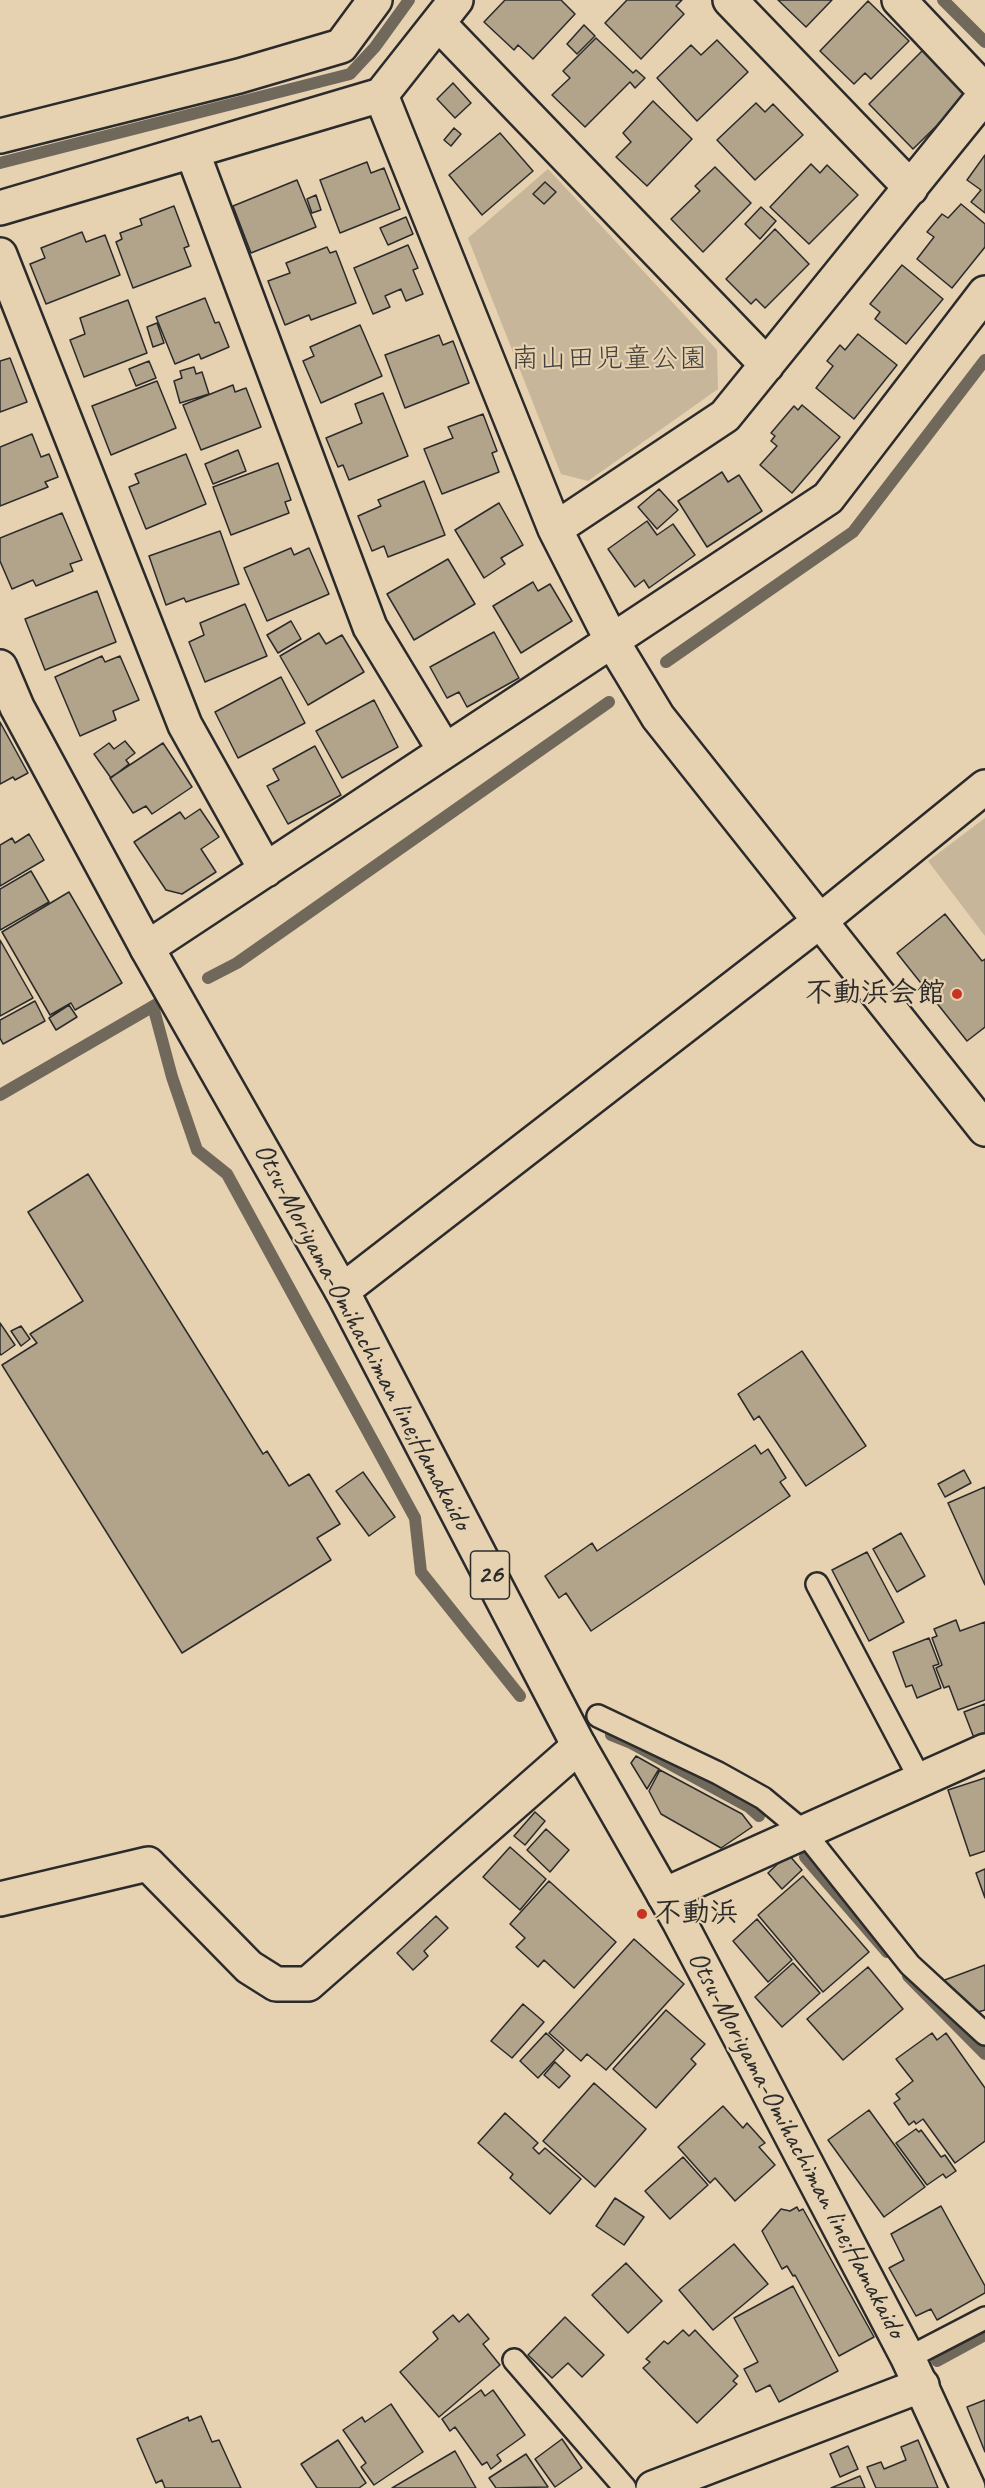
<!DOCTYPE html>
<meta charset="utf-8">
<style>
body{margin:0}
canvas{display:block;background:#e6d1b0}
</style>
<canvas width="985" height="2488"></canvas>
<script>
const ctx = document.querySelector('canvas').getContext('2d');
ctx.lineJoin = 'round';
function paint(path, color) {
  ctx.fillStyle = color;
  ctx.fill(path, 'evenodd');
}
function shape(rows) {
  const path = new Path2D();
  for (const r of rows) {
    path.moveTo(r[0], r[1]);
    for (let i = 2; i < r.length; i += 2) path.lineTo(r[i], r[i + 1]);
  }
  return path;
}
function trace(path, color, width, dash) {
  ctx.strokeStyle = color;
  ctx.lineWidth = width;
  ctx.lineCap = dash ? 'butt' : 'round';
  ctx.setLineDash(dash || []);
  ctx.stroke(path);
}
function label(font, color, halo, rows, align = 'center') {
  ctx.font = font + ' Caveat,"Klee One",sans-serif';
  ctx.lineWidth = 4.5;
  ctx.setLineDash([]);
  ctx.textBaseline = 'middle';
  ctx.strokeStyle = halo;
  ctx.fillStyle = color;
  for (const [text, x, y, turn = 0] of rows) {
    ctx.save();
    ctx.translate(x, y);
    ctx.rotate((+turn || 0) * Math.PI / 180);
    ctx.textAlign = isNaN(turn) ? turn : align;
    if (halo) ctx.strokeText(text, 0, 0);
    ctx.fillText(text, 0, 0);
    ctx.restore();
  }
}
paint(shape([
 [548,169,717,350,718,389,588,481,561,474,468,238],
 [985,818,985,936,928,861]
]), '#c7b69a');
trace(shape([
 [943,0,985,42],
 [0,163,350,74,375,47,409,0],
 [666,662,853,532,985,360],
 [208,978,237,963,609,702],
 [153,1006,172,1077,197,1150,227,1174,415,1518,421,1572,520,1696],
 [0,1095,157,1004],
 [611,1735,631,1743,749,1807,759,1816],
 [805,1857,887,1952],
 [908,1976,985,2054],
 [937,2361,985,2335]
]), '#71685c', 12);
const building = shape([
 [505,0,561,0,575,14,533,59,518,45,514,50,484,22,505,0],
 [627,0,682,0,676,6,684,14,641,59,605,23,627,0],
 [778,0,832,0,806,27,778,0],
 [868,1,909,41,871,79,865,73,854,84,820,51,868,1],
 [584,25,595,36,577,54,567,44,584,25],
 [596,38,633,73,636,70,645,78,635,88,630,82,585,127,552,95,570,78,563,71,596,38],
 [717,40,748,72,697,121,657,78,691,45,701,55,717,40],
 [923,50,968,95,913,149,869,104,923,50],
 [453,83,471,103,455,118,437,99,453,83],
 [653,101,692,139,647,186,616,157,631,142,623,133,653,101],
 [756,103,765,112,773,104,803,135,755,180,717,140,756,103],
 [454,128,461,134,451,146,444,140,454,128],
 [500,133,533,171,482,215,449,175,500,133],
 [985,155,985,213,971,202,981,190,967,180,985,155],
 [367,162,371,173,384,168,400,209,340,233,320,180,367,162],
 [811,164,820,173,827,165,858,195,809,244,770,207,811,164],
 [715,167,751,203,703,252,671,219,700,191,695,186,715,167],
 [297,180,316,227,251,253,233,206,297,180],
 [545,182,556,192,544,204,533,194,545,182],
 [316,195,321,210,312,213,307,199,316,195],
 [961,204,985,224,985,247,952,288,917,259,934,237,927,232,942,214,948,218,961,204],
 [174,206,189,246,184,248,191,266,133,288,116,242,122,239,120,233,142,225,140,219,174,206],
 [761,207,776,221,760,239,745,224,761,207],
 [406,217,413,234,388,245,380,228,406,217],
 [775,229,809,264,765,308,756,299,751,304,726,279,775,229],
 [82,232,86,242,105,235,120,275,46,304,30,264,45,258,41,248,82,232],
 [408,245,418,268,413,270,423,294,406,301,401,289,385,296,390,307,373,314,354,268,408,245],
 [327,247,330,253,336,251,356,303,311,320,309,315,285,325,268,281,290,273,286,263,327,247],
 [902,265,943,299,906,344,875,319,880,312,870,304,902,265],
 [205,298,215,323,219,322,229,347,201,359,199,354,175,364,156,317,205,298],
 [128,300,147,353,84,377,70,340,85,334,80,318,128,300],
 [157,323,164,343,153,347,147,327,157,323],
 [360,325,382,376,321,403,303,361,314,356,310,347,360,325],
 [858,334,897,365,854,419,816,388,833,366,827,361,840,345,845,350,858,334],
 [439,335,443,345,453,341,469,383,405,408,385,355,439,335],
 [10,358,27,402,0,412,0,361,10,358],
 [149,361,156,378,136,386,129,369,149,361],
 [194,367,196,374,202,372,209,394,180,403,174,381,182,378,180,371,194,367],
 [157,381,176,428,111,455,92,406,157,381],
 [233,385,235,392,246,388,261,427,201,450,183,405,233,385],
 [383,393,408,456,349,480,343,465,338,467,326,438,362,423,355,404,383,393],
 [802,405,840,437,792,493,760,465,777,446,771,441,775,436,771,433,794,406,798,410,802,405],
 [483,414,497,451,492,453,499,472,442,494,424,449,453,438,448,427,483,414],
 [32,434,41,457,49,454,58,477,45,482,48,487,0,506,0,447,32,434],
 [238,450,246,471,213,484,205,464,238,450],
 [186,454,206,504,146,529,129,487,139,483,135,474,186,454],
 [278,463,291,500,285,502,289,513,231,535,213,487,278,463],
 [722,472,728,482,739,475,762,511,707,547,678,501,722,472],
 [424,481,445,535,388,557,384,546,372,551,358,516,381,506,378,500,424,481],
 [659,489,678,510,657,529,638,507,659,489],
 [499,503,523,545,501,558,505,564,484,578,455,530,499,503],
 [62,513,82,560,70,564,73,571,36,586,33,580,12,589,0,561,0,538,62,513],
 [647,521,657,535,673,524,695,555,649,588,644,580,635,587,608,549,647,521],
 [220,531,239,584,186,602,184,598,166,605,149,556,220,531],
 [291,548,294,555,309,548,329,594,267,621,244,568,291,548],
 [448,559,475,604,414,640,387,594,448,559],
 [533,582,538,591,550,584,572,621,521,653,493,606,533,582],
 [97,591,116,642,45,670,25,619,97,591],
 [245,604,267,656,205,682,189,642,204,635,200,623,245,604],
 [291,621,301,639,278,653,267,635,291,621],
 [494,632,519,678,467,707,459,692,447,698,430,667,494,632],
 [319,633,326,644,342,635,364,672,308,705,280,656,319,633],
 [102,656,105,662,120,656,139,700,113,711,116,720,80,736,55,677,102,656],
 [281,677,305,723,238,758,215,712,281,677],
 [374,700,398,747,342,778,316,731,374,700],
 [0,722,28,773,15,780,13,777,0,784,0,722],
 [125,741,135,753,126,760,129,764,111,778,94,754,109,743,114,749,125,741],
 [163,743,192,787,152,814,146,806,133,813,110,778,163,743],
 [315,746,341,795,288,824,267,786,279,780,273,769,315,746],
 [200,809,219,837,201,849,216,872,182,894,166,890,134,842,180,812,185,819,200,809],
 [29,834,44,860,0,886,0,845,12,838,15,843,29,834],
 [31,871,49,902,0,930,0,889,31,871],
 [69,892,122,983,75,1010,71,1003,50,1015,2,932,69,892],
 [945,914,982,961,985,959,985,1027,967,1041,897,953,945,914],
 [0,940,33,998,0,1016,0,940],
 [35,1001,45,1021,3,1044,0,1038,0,1020,35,1001],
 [69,1005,77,1017,56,1030,49,1018,69,1005],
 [88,1174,263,1454,267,1451,289,1486,309,1474,340,1524,317,1538,331,1560,182,1653,2,1365,37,1343,30,1334,83,1301,28,1212,88,1174],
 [0,1323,15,1345,1,1355,0,1353,0,1323],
 [21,1326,30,1339,21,1346,11,1331,21,1326],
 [802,1351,866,1446,806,1486,759,1416,754,1420,738,1394,802,1351],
 [755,1445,761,1454,768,1449,786,1478,780,1482,790,1496,591,1631,566,1593,559,1598,545,1576,592,1543,597,1551,755,1445],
 [964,1470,971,1483,945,1497,938,1484,964,1470],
 [363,1472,395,1517,369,1536,336,1491,363,1472],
 [985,1487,985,1585,948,1503,985,1487],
 [901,1533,925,1576,897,1592,873,1549,901,1533],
 [867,1552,904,1622,869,1641,832,1570,867,1552],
 [956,1620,960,1631,985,1622,985,1700,958,1710,949,1686,944,1688,936,1668,942,1665,932,1638,937,1636,934,1629,956,1620],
 [929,1638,939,1664,933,1666,941,1688,917,1698,912,1685,906,1687,893,1652,929,1638],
 [985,1704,985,1733,974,1738,964,1712,985,1704],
 [636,1756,659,1769,647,1789,631,1763,636,1756],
 [660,1770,742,1814,752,1827,721,1848,661,1814,649,1791,660,1770],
 [985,1778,985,1851,970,1856,948,1790,985,1778],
 [535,1812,545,1821,525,1845,514,1836,535,1812],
 [546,1829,569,1850,550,1872,527,1850,546,1829],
 [510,1847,546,1879,520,1910,483,1877,510,1847],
 [788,1854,802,1870,782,1889,768,1873,788,1854],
 [985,1869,985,1898,976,1873,985,1869],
 [803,1876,869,1952,823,1992,758,1915,803,1876],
 [549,1881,616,1942,574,1988,544,1960,538,1967,516,1947,525,1938,510,1924,549,1881],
 [436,1916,448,1928,424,1951,428,1956,413,1970,397,1953,436,1916],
 [757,1919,792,1960,768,1982,733,1941,757,1919],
 [634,1939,684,1984,606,2070,587,2054,581,2061,549,2033,634,1939],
 [793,1963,820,1993,782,2027,755,1997,793,1963],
 [985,1965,985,2010,978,2012,942,1981,985,1965],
 [868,1967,903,2009,843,2060,807,2019,868,1967],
 [523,2004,544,2022,512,2058,491,2041,523,2004],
 [666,2010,705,2044,691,2059,696,2064,656,2108,613,2069,666,2010],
 [546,2033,564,2050,538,2078,520,2061,546,2033],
 [932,2033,937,2040,946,2033,985,2088,985,2141,955,2163,923,2119,916,2124,914,2121,909,2125,894,2103,900,2099,896,2094,913,2081,896,2059,932,2033],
 [555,2062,570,2076,559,2088,544,2075,555,2062],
 [594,2083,646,2129,595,2187,543,2141,594,2083],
 [723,2106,743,2128,747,2123,765,2143,759,2147,775,2165,735,2201,715,2178,710,2183,678,2147,723,2106],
 [869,2110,925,2187,884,2217,828,2140,869,2110],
 [505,2113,538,2143,533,2148,539,2154,545,2148,581,2179,550,2214,510,2178,513,2174,478,2143,505,2113],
 [916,2129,919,2132,921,2130,941,2157,945,2155,956,2171,946,2178,943,2174,927,2185,896,2143,916,2129],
 [683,2157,708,2185,670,2219,645,2191,683,2157],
 [615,2198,644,2217,624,2245,596,2226,615,2198],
 [941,2206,985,2286,985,2293,937,2320,931,2309,916,2316,889,2268,904,2260,891,2234,941,2206],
 [797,2207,799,2211,803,2209,874,2337,839,2356,795,2275,793,2276,787,2266,782,2269,762,2231,781,2209,790,2211,797,2207],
 [734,2244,768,2284,713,2330,679,2290,734,2244],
 [626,2263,662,2301,628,2333,592,2295,626,2263],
 [793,2286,838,2371,779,2402,770,2385,756,2392,744,2369,758,2362,734,2318,793,2286],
 [468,2314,489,2339,483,2344,500,2365,439,2417,400,2372,438,2339,433,2332,453,2315,459,2322,468,2314],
 [565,2317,604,2355,582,2377,568,2363,552,2378,528,2355,565,2317],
 [683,2330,689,2336,695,2330,738,2376,733,2381,737,2384,697,2423,643,2368,650,2362,646,2359,664,2341,668,2344,683,2330],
 [481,2390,485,2396,493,2390,525,2435,497,2455,501,2461,491,2469,487,2462,482,2465,455,2427,450,2431,442,2419,481,2390],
 [985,2400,985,2452,967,2407,985,2400],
 [391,2404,423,2452,374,2485,361,2467,366,2463,343,2430,362,2417,365,2422,391,2404],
 [201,2416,212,2442,219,2440,241,2488,165,2488,162,2480,156,2483,137,2439,188,2417,189,2421,201,2416],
 [562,2439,582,2468,555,2487,535,2459,562,2439],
 [338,2440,366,2483,359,2488,317,2488,301,2464,338,2440],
 [918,2440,938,2488,876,2488,867,2467,881,2462,884,2469,906,2460,901,2447,918,2440],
 [848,2446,858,2469,840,2477,830,2454,848,2446],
 [455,2451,476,2488,392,2488,455,2451],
 [526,2454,548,2487,496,2488,489,2478,526,2454],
 [860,2476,865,2488,831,2488,860,2476]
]);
paint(building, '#b2a38b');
trace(building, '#2b2b2b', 1.5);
const service = shape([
 [817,1584,920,1779],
 [598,1716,718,1773,763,1798,804,1832,910,1965,985,2034],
 [908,2358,985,2318],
 [514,2360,625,2488]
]);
const minor = shape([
 [730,0,911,188],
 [899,0,985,91],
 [438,23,767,365],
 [381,95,555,529,612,641,658,717,985,1129],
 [0,136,239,76,341,46,375,0],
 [192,151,370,627,445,751],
 [0,208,381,95,456,0],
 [0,255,185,725,266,870],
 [555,529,725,416,985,95],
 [147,948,828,498,985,293],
 [342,1291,820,921,985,787],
 [664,1895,985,1751],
 [0,1899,148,1864,249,1967,276,1984,308,1984,579,1746],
 [653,2488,922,2385]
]);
const primary = shape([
 [0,667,17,707,147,948,342,1291,579,1746,679,1921,908,2358,968,2488]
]);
trace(service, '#2b2b2b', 26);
trace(minor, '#2b2b2b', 38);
trace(primary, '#2b2b2b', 38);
trace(service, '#e6d1b0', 21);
trace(minor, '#e6d1b0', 33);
trace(primary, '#e6d1b0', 33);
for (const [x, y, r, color] of [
 [957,994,6,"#c8321e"],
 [642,1914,6,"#c8321e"]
]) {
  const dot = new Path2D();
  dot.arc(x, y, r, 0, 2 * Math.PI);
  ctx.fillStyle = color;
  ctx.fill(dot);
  trace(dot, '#e6d1b0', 2);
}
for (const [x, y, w] of [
 [490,1575,39]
]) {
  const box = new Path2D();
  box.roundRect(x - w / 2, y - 24, w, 48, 4.5);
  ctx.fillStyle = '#e6d1b0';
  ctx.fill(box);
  trace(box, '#2b2b2b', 1.5);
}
label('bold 27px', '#2b2b2b', null, [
 ["26",490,1575]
]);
label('28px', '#42403c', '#e6d1b0', [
 ["南山田児童公園",609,360]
]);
label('bold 28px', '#2b2b2b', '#e6d1b0', [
 ["不動浜会館",945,994],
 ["不動浜",654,1914,"left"]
], 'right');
label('28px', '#2b2b2b', '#e6d1b0', [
 ["Otsu-Moriyama-Omihachiman line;Hamakaido",362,1337,62],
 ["Otsu-Moriyama-Omihachiman line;Hamakaido",796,2145,62]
]);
</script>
